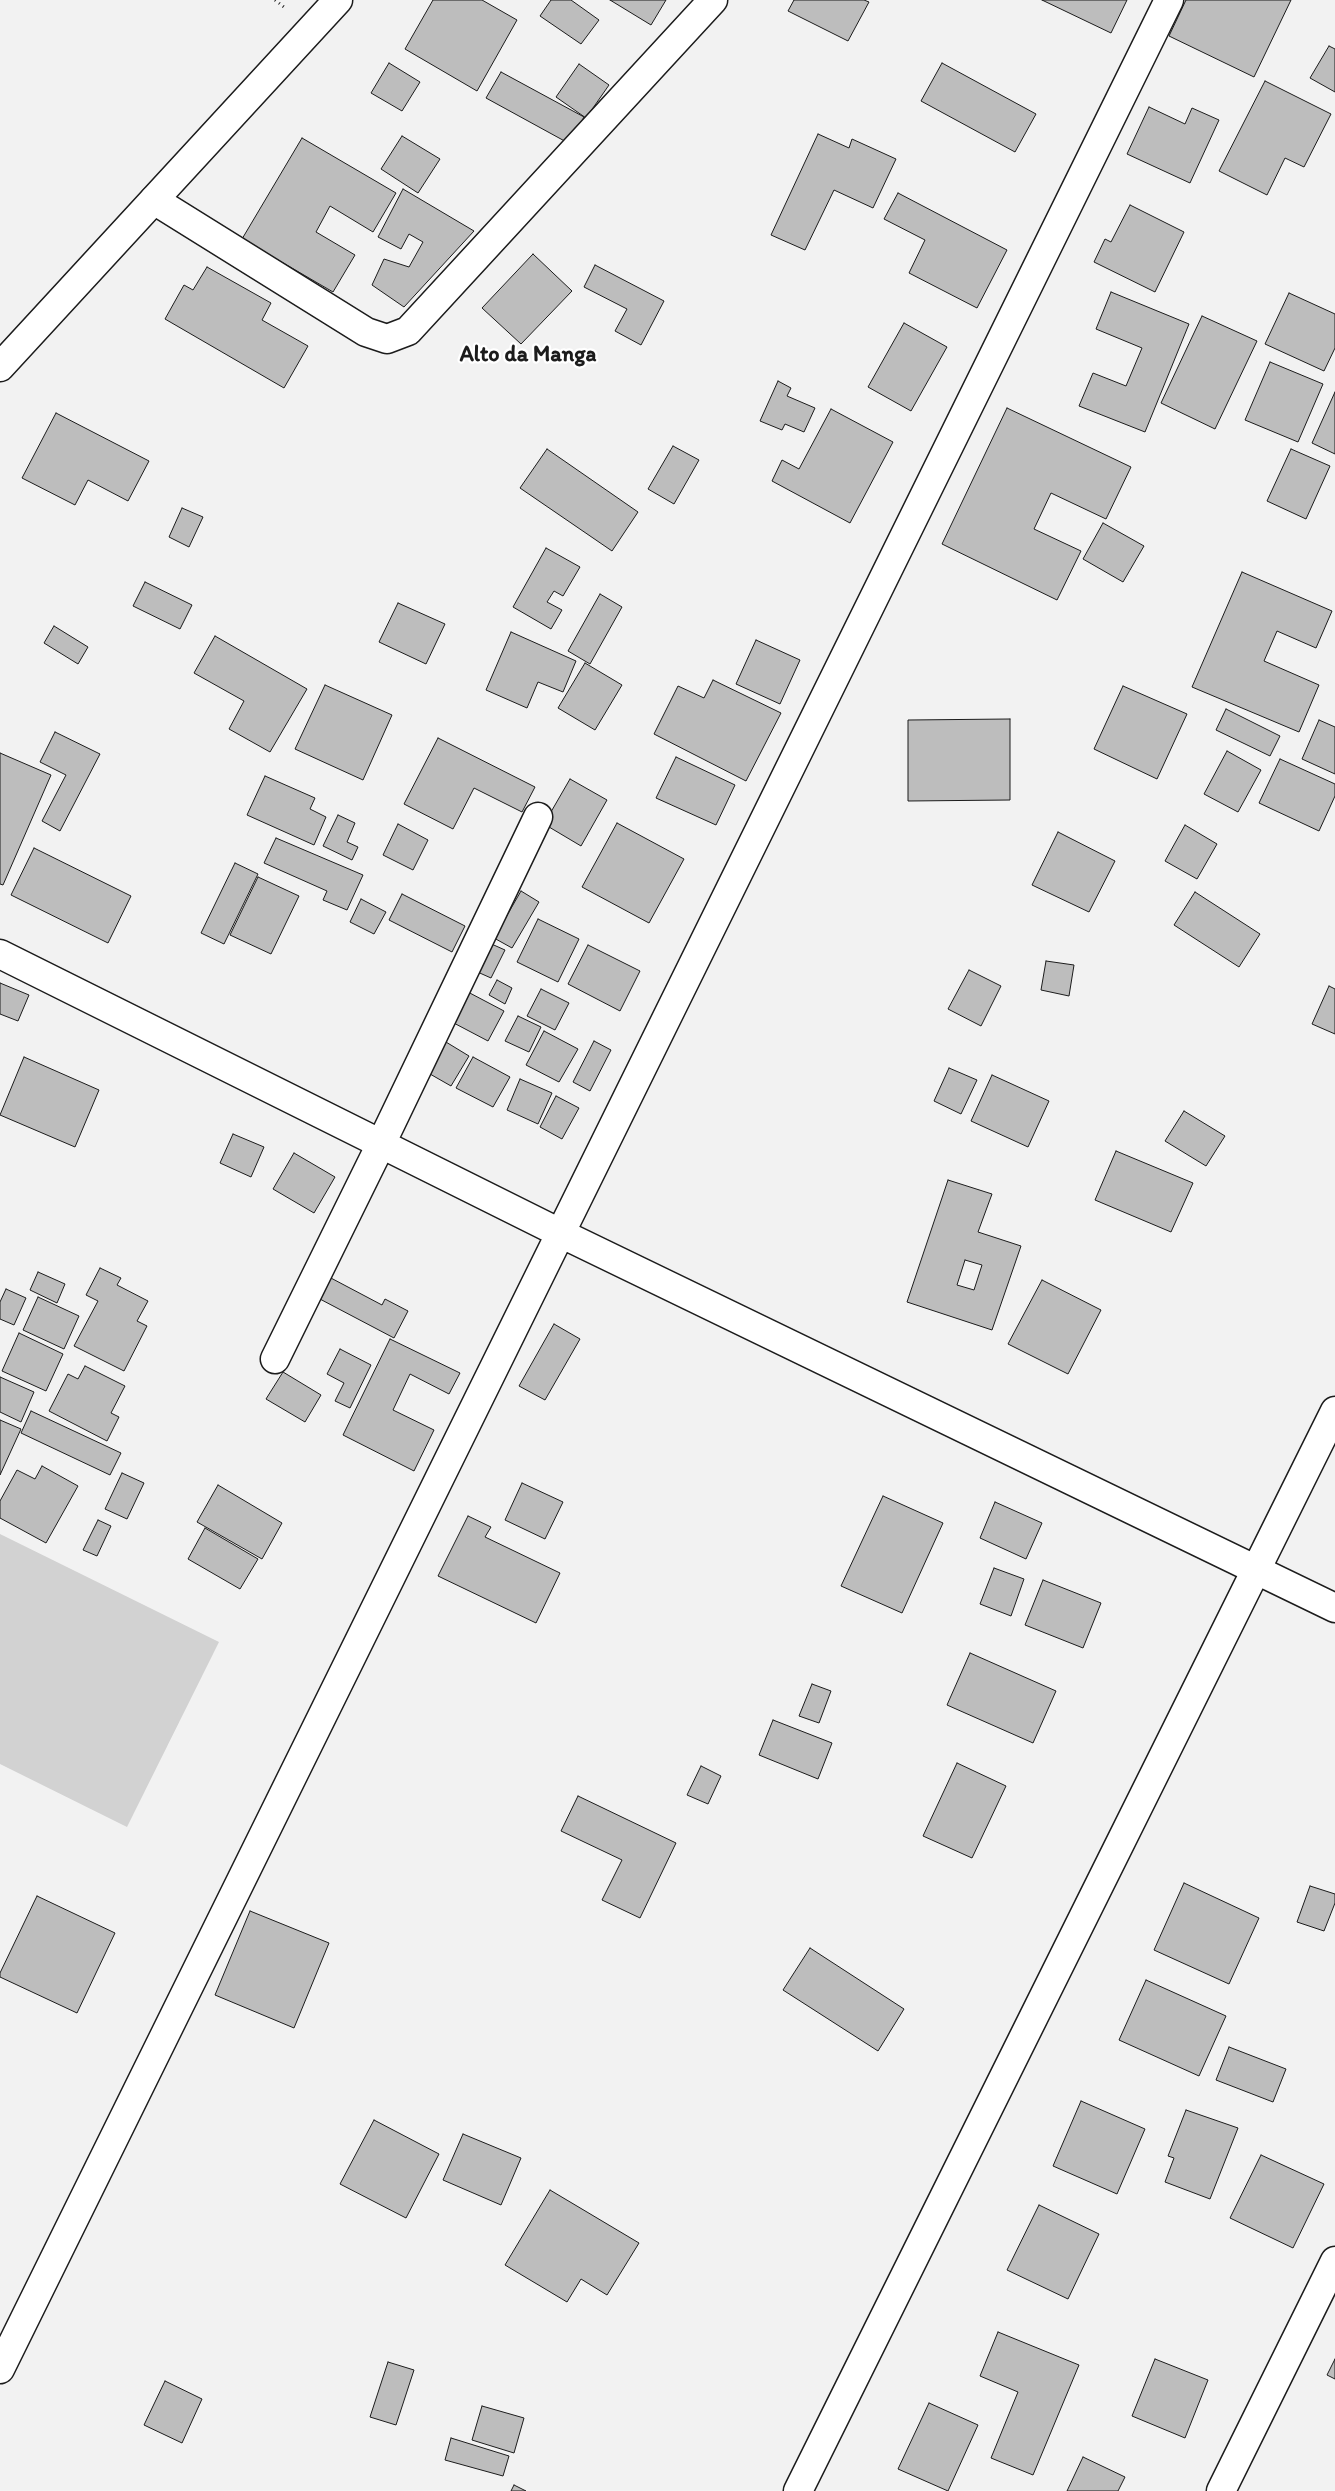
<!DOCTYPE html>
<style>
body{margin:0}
canvas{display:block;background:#f2f2f2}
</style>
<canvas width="1335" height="2491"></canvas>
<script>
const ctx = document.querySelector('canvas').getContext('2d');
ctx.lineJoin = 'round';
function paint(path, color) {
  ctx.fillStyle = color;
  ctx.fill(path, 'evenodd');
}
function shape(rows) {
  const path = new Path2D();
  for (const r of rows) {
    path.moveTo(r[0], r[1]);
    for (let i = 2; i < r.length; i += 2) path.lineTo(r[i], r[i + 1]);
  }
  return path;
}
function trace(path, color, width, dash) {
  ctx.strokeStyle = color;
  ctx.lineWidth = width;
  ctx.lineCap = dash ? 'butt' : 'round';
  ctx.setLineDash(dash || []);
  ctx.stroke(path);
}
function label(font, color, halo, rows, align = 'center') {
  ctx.font = font + ' Itim,sans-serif';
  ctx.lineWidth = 4.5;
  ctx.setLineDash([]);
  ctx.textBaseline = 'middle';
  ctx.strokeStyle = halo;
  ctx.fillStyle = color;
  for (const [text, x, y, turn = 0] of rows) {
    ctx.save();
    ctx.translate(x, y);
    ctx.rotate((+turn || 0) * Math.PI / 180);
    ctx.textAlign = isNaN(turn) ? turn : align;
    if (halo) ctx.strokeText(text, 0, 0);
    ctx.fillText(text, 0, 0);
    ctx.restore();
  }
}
paint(shape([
 [0,1534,219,1642,127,1827,0,1764]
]), '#d2d2d2');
const building = shape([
 [433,0,482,0,517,20,477,91,405,49,433,0],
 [551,0,571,0,599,20,581,44,540,16,551,0],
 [610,0,666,0,651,25,610,0],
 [794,0,864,0,869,2,848,41,788,11,794,0],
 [1042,0,1127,0,1111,33,1042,0],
 [1186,0,1291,0,1254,77,1169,36,1186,0],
 [1329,46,1335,49,1335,92,1310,78,1329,46],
 [389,63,420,82,402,111,371,93,389,63],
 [942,63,1036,114,1015,152,921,101,942,63],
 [579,64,609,85,586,118,556,97,579,64],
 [501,72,584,117,570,144,486,98,501,72],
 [1265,81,1331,114,1304,167,1285,158,1267,195,1219,171,1265,81],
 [1149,107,1185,124,1192,108,1219,120,1190,183,1127,154,1149,107],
 [818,134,849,148,852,139,896,159,873,208,834,190,805,250,771,235,818,134],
 [402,136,440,159,418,193,381,169,402,136],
 [302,138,396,193,373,232,330,206,316,232,355,255,333,292,242,239,302,138],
 [403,189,474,231,404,307,372,285,384,259,409,267,423,242,409,234,401,249,378,237,403,189],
 [898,193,1007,250,977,308,909,273,925,240,884,219,898,193],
 [1130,205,1184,232,1155,292,1094,262,1105,239,1111,242,1130,205],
 [533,254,572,291,521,344,482,308,533,254],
 [595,265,664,301,641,345,615,331,627,309,584,287,595,265],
 [207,267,271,303,262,320,308,346,284,388,165,319,184,285,193,290,207,267],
 [1111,292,1189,324,1145,432,1079,406,1093,373,1126,386,1142,348,1096,329,1111,292],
 [1289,293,1335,314,1335,348,1324,371,1265,344,1289,293],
 [1202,316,1257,341,1215,429,1161,403,1202,316],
 [904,323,947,347,911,411,868,387,904,323],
 [1270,362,1323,384,1298,442,1245,420,1270,362],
 [778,381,791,388,787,396,815,408,804,432,785,424,782,430,760,421,778,381],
 [1335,392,1335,454,1312,443,1335,392],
 [1007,408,1131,467,1106,519,1051,493,1034,529,1081,551,1057,600,942,544,1007,408],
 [831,409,893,442,850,523,772,481,782,460,799,469,831,409],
 [56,413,149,461,128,501,88,480,75,505,22,478,56,413],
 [673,446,699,460,674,504,648,489,673,446],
 [547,449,638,512,612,551,520,488,547,449],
 [1291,449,1330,466,1306,519,1267,501,1291,449],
 [182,508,203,517,189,547,169,537,182,508],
 [1103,523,1144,546,1123,582,1083,559,1103,523],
 [546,548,580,567,563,596,554,591,547,602,562,610,551,629,513,607,546,548],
 [1242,572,1332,611,1316,648,1277,631,1264,661,1319,685,1299,732,1192,687,1242,572],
 [145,582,192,605,180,629,133,606,145,582],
 [600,594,622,607,590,664,568,651,600,594],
 [398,603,445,624,426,664,379,642,398,603],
 [54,626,88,647,78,664,44,643,54,626],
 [511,632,576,661,563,692,538,682,527,708,486,690,511,632],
 [215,636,307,689,270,752,229,729,244,701,194,673,215,636],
 [756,640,800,660,780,704,736,684,756,640],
 [585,663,622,685,595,730,558,708,585,663],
 [713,680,781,713,746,781,654,734,678,686,704,698,713,680],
 [325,685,392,715,363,780,295,749,325,685],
 [1123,686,1187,714,1157,779,1094,749,1123,686],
 [1226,709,1280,736,1270,756,1216,730,1226,709],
 [1010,719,1010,800,908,801,908,720,1010,719],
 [1319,720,1335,727,1335,774,1302,759,1319,720],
 [55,732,100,754,60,831,42,821,66,775,40,762,55,732],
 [438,738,535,787,522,812,474,788,453,829,404,804,438,738],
 [1227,751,1261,770,1238,812,1204,794,1227,751],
 [0,753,51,775,3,885,0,884,0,753],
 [676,757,735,785,716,825,656,798,676,757],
 [1280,759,1335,784,1335,796,1319,831,1259,803,1280,759],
 [265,776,315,798,310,809,326,817,314,845,247,815,265,776],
 [570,779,607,800,581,846,544,824,570,779],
 [338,815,355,823,347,842,358,847,352,860,323,846,338,815],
 [617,823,684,859,649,923,582,887,617,823],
 [398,824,428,840,413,870,383,855,398,824],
 [1185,825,1217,844,1197,879,1165,861,1185,825],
 [1058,832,1115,861,1089,912,1032,885,1058,832],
 [276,838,363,875,347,910,323,900,327,891,264,863,276,838],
 [34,848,131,896,108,943,11,895,34,848],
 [235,863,258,874,224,944,201,933,235,863],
 [258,877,299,896,271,954,230,935,258,877],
 [521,891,539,902,512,948,494,938,521,891],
 [1195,892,1260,934,1239,967,1174,925,1195,892],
 [402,894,465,926,452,952,389,920,402,894],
 [361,899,386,912,374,934,350,922,361,899],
 [538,919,579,939,558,982,517,962,538,919],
 [487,942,505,950,491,978,473,970,487,942],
 [588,945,640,971,620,1011,568,984,588,945],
 [1046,961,1074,965,1069,996,1041,990,1046,961],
 [969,970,1001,986,981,1026,948,1009,969,970],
 [497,980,512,988,505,1004,489,995,497,980],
 [0,983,29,995,18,1021,0,1014,0,983],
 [1329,986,1335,989,1335,1034,1312,1024,1329,986],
 [541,989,569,1003,555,1030,527,1016,541,989],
 [466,991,504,1011,488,1041,450,1021,466,991],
 [518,1016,541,1027,529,1052,505,1041,518,1016],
 [544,1031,578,1049,559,1082,526,1065,544,1031],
 [441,1039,469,1056,451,1086,423,1070,441,1039],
 [594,1041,611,1050,590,1091,573,1082,594,1041],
 [24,1057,99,1090,75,1147,0,1115,24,1057],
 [473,1057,510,1077,493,1107,456,1088,473,1057],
 [949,1068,977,1080,961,1114,934,1101,949,1068],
 [992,1075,1049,1101,1028,1147,971,1121,992,1075],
 [520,1079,552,1093,538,1124,507,1110,520,1079],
 [556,1096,579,1108,562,1139,540,1127,556,1096],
 [1184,1111,1225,1136,1206,1166,1165,1141,1184,1111],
 [233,1134,264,1147,251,1177,220,1163,233,1134],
 [1116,1151,1193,1183,1171,1232,1095,1200,1116,1151],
 [294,1153,335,1177,314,1213,273,1189,294,1153],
 [948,1180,992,1194,978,1232,1021,1246,992,1330,907,1302,948,1180],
 [965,1260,982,1265,974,1290,957,1285,965,1260],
 [100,1268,121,1278,117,1285,148,1301,137,1321,147,1326,124,1371,74,1346,98,1301,86,1295,100,1268],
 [38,1272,65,1284,57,1303,30,1290,38,1272],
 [329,1277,382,1305,385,1299,408,1311,394,1338,318,1298,329,1277],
 [1042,1280,1101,1310,1068,1374,1008,1344,1042,1280],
 [6,1289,26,1298,14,1325,0,1319,0,1302,6,1289],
 [38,1297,79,1316,64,1349,23,1330,38,1297],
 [554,1324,580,1339,545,1400,519,1386,554,1324],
 [19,1333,63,1354,46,1391,2,1371,19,1333],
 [390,1339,460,1373,449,1394,410,1374,393,1410,434,1430,414,1471,343,1435,390,1339],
 [340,1349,371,1365,350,1408,335,1401,344,1383,327,1374,340,1349],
 [85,1366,125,1386,111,1413,119,1417,107,1441,49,1411,68,1374,78,1379,85,1366],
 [283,1372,321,1395,305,1422,266,1399,283,1372],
 [0,1377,34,1392,21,1422,0,1412,0,1377],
 [31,1411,121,1453,110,1475,21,1433,31,1411],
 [0,1420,21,1429,0,1475,0,1420],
 [42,1466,78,1486,46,1543,0,1518,0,1501,17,1470,35,1479,42,1466],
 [122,1473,144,1483,127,1519,105,1509,122,1473],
 [522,1483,563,1502,545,1539,505,1520,522,1483],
 [218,1485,282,1523,262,1559,197,1522,218,1485],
 [883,1496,943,1523,902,1613,841,1586,883,1496],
 [995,1502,1042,1523,1026,1559,980,1538,995,1502],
 [468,1516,491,1527,485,1537,560,1573,536,1623,438,1576,468,1516],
 [98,1520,111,1526,97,1556,83,1550,98,1520],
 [205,1528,258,1559,240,1589,188,1559,205,1528],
 [994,1568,1024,1579,1011,1616,980,1604,994,1568],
 [1043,1580,1101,1603,1083,1648,1025,1625,1043,1580],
 [970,1653,1056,1691,1033,1743,947,1705,970,1653],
 [812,1684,831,1691,819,1723,799,1716,812,1684],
 [773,1720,832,1743,818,1779,759,1755,773,1720],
 [957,1763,1006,1786,972,1858,923,1836,957,1763],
 [701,1766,721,1776,708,1804,687,1795,701,1766],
 [578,1796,676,1843,640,1918,602,1900,622,1860,561,1831,578,1796],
 [1184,1883,1259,1918,1229,1984,1154,1950,1184,1883],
 [1310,1886,1335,1894,1335,1903,1324,1931,1297,1922,1310,1886],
 [37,1896,115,1933,77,2013,0,1977,0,1973,37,1896],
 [250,1911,329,1943,294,2028,215,1995,250,1911],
 [810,1948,904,2009,878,2051,783,1990,810,1948],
 [1146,1980,1226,2016,1199,2076,1119,2040,1146,1980],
 [1229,2047,1286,2069,1273,2102,1216,2080,1229,2047],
 [1081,2101,1145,2129,1117,2194,1053,2166,1081,2101],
 [1186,2110,1238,2128,1210,2199,1165,2182,1174,2158,1168,2156,1186,2110],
 [374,2120,439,2154,406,2218,340,2184,374,2120],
 [463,2134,521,2158,501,2205,443,2180,463,2134],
 [1261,2155,1324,2184,1293,2248,1230,2218,1261,2155],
 [550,2190,639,2243,607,2295,581,2279,567,2302,505,2265,550,2190],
 [1039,2205,1099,2234,1068,2299,1007,2270,1039,2205],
 [998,2332,1079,2365,1033,2475,991,2458,1018,2392,980,2376,998,2332],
 [1155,2359,1208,2380,1185,2438,1132,2416,1155,2359],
 [1335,2359,1335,2379,1327,2375,1335,2359],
 [388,2362,414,2370,396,2425,370,2417,388,2362],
 [165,2381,202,2399,182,2443,144,2425,165,2381],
 [929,2403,978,2425,948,2491,898,2469,929,2403],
 [482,2406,524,2418,514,2453,472,2440,482,2406],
 [451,2438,509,2456,503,2476,445,2460,451,2438],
 [1083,2457,1125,2477,1118,2491,1067,2491,1083,2457],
 [514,2485,526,2491,511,2491,514,2485]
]);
paint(building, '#bdbdbd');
trace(building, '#1c1c1c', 1);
const minor = shape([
 [154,200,366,332,387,339,408,331,713,0],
 [0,954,560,1233,1335,1608],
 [275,1359,381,1144,538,817],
 [0,2369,1169,0],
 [798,2491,1335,1411],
 [1221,2491,1335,2261]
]);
const major = shape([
 [0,367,338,0]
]);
trace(minor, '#1c1c1c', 31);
trace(major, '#1c1c1c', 31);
trace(shape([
 [275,0,284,7]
]), '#1c1c1c', 3, [1, 4]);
trace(minor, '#fff', 28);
trace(major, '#fff', 28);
label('bold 22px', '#1c1c1c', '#fff', [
 ["Alto da Manga",528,355]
]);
</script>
